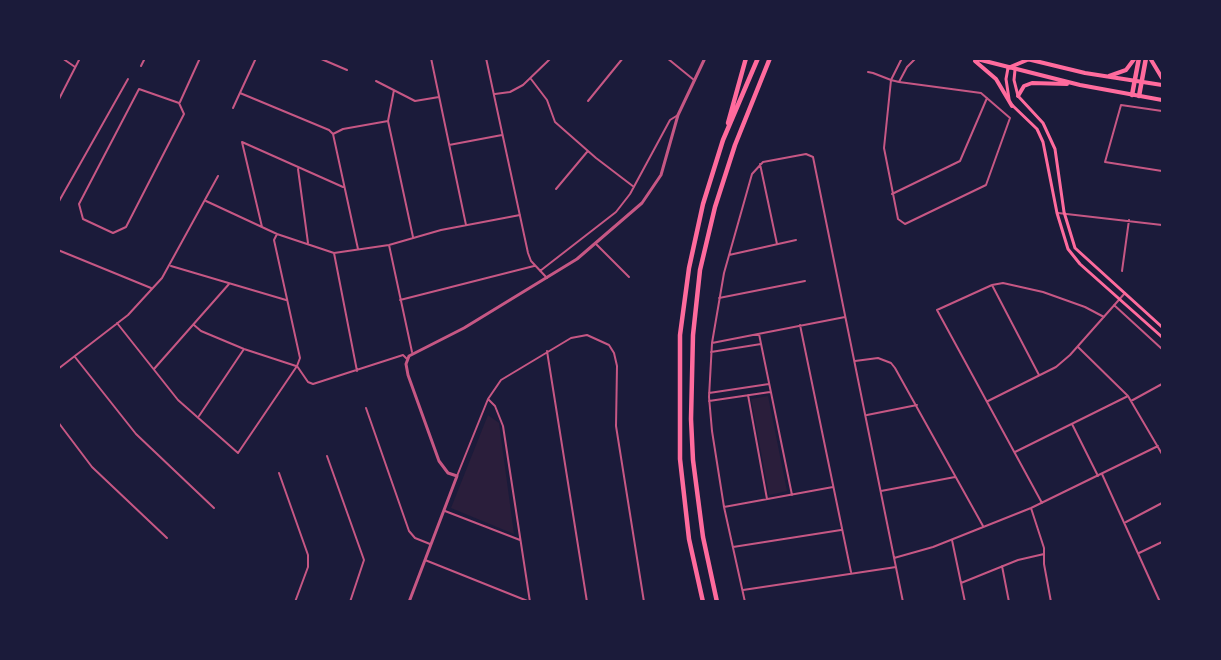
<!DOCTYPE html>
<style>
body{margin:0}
#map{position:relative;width:1221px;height:660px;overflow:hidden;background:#1b1b3a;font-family:"Archivo Narrow",sans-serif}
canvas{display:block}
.frame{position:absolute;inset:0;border:60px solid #1b1b3a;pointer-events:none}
</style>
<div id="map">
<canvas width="1221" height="660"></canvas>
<div class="frame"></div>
</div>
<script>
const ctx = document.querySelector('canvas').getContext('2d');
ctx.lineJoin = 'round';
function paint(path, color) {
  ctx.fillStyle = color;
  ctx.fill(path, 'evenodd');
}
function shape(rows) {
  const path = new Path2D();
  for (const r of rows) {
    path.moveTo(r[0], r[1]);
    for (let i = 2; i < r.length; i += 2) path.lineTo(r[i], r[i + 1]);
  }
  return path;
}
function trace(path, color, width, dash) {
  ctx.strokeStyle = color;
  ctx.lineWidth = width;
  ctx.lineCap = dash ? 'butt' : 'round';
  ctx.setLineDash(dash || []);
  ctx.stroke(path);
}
paint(shape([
 [768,396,787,491,769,495,751,399],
 [488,415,499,423,514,534,451,508]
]), '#2a1e3b');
trace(shape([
 [62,58,75,67],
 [319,58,347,70],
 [431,58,466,225],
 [486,58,528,253,531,261,547,278],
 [667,58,694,80],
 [141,66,145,58],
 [868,72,873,73,891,80,899,82,981,93,1010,118,986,185,905,224,898,219,884,148,891,80,902,58],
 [531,79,547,100,555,122,596,158,634,187],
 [376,81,415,101,439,97],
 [899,82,907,67,916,58],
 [139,89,179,103,184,114,126,227,113,233,83,219,79,204,139,89],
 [394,90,388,121,413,237],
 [240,93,329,130,333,134,358,249],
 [495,94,510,92,523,85,551,58],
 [58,101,80,58],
 [588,101,623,58],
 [180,102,200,58],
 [233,108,256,58],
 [1162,111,1121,105,1105,162,1162,171],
 [333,134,343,129,388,121],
 [449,145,502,135],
 [760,164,777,244],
 [298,169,308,243],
 [556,189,587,152],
 [892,194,960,161,987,98],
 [206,201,277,234,334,253,389,245,441,230,520,215],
 [58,203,128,79],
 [1058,213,1162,225],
 [262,227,242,142,343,187],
 [596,244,629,277],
 [389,245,412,352],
 [58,250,151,288],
 [334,253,357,371],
 [729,255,796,240],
 [171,266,286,300],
 [540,271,616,212,630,194,670,120,678,115],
 [1122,271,1129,220],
 [992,285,1039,375],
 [719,298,805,281],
 [400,300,534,266],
 [1114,305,1162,349],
 [117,323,178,400,238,453,297,366,300,358,274,240,277,234],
 [194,325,201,331,244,349,296,366],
 [800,325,851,572],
 [759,334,792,495],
 [712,343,845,317],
 [1078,347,1128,396,1162,454],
 [547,351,587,602],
 [711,352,761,344],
 [75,357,136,434,214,508],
 [855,361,878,358,891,363,895,368,983,526],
 [297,366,308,382,313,384,403,355,407,359],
 [58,369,128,315,162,278,218,176],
 [154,369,229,284],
 [709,393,769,384],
 [748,395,767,499],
 [488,399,495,406,503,426,530,602],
 [709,401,770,392],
 [988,401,1056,367,1070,355,1125,293],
 [1131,401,1162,384],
 [366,408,409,531,415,538,430,544],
 [867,415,917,405],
 [199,416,244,349],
 [58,422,92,467,167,538],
 [1072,424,1098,476],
 [1015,452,1128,396],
 [327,456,364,560,350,602],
 [279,473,308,555,308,567,295,602],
 [1102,474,1160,602],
 [457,476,488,399,501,380,571,338,587,335,609,345,614,353,617,366,616,426,644,602],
 [881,491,955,477],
 [1042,503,937,310,992,285,1003,283,1043,292,1085,307,1104,317],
 [724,507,833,487],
 [1031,508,1044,548,1044,564,1051,602],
 [445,511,520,540],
 [1126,522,1162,503],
 [952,540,965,602],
 [733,547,841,530],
 [1139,553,1162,542],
 [894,558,933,547,1031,508,1158,446],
 [425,560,530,602],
 [1002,566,1009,602],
 [961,583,1018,560,1044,554],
 [743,590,896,567],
 [745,602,724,507,712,431,709,397,712,343,724,273,752,174,763,162,806,154,813,157,903,602]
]), '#c65784', 2);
trace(shape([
 [409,602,457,476,448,473,439,461,408,375,406,364,409,356,464,328,577,259,642,203,661,175,678,115,705,58]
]), '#c65784', 3);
trace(shape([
 [1008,68,1006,79,1009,99],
 [1015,70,1014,80,1018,96,1043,123,1055,149,1064,212,1075,248,1162,327],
 [1012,105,1037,129,1043,142,1057,213,1068,249,1080,264,1162,337]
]), '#ff6b9d', 3);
trace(shape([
 [973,58,1080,85,1162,100],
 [1023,58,1085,73,1162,85],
 [1150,58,1162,78],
 [975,61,996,79,1012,106],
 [1008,68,1027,60],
 [1109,76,1126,70,1135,58],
 [1018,96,1024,86,1032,83,1067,84]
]), '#ff6b9d', 4);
trace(shape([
 [1132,95,1139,58],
 [1139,96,1146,58],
 [728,123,746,58],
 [703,602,689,539,680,459,680,335,689,268,703,204,723,140,758,58],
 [717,602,703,537,693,460,691,419,693,335,700,270,715,207,735,145,770,58]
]), '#ff6b9d', 4.5);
</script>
